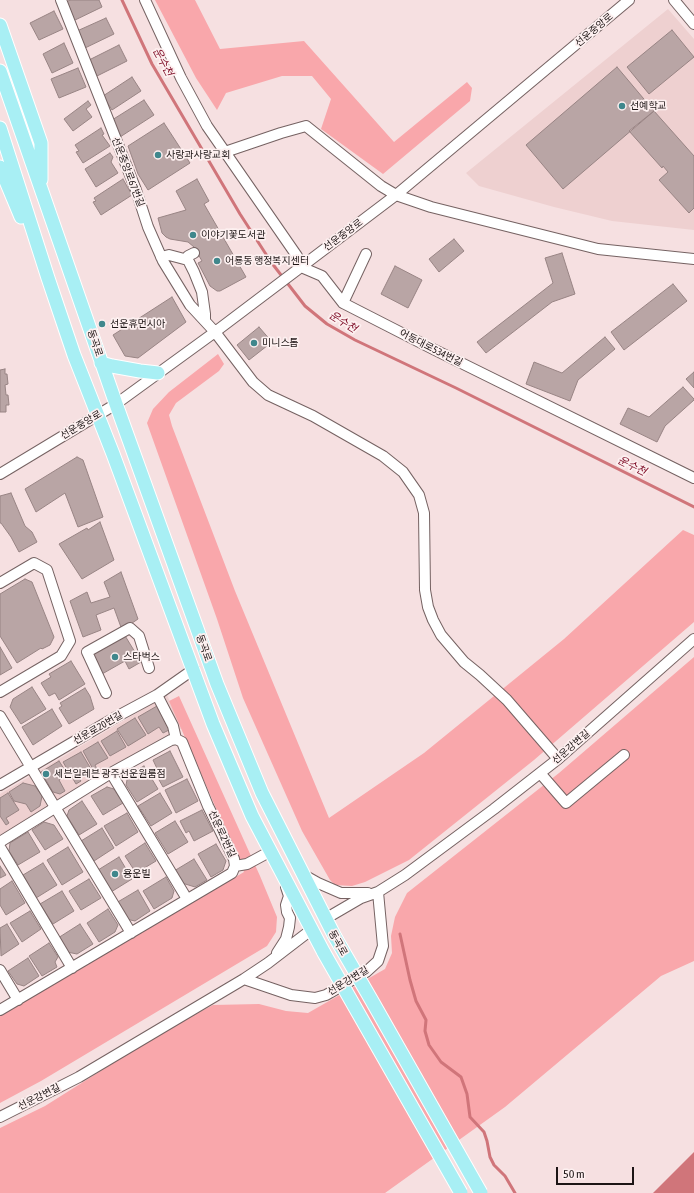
<!DOCTYPE html>
<meta charset="utf-8">
<style>
body{margin:0}
#map{position:relative;width:694px;height:1193px;overflow:hidden;background:#f6e0e1;font-family:"Asap Condensed",sans-serif}
canvas{display:block}
.scale{position:absolute;left:556px;top:1167px;width:78px;height:18px;box-sizing:border-box;border:2px solid #1d1515;border-top:0;padding-left:5px;font-size:12px;line-height:14px;white-space:nowrap;color:#1d1515;-webkit-text-stroke:3px #fdf0f0;paint-order:stroke}
</style>
<div id="map">
<canvas width="694" height="1193"></canvas>
<div class="scale">50 m</div>
</div>
<script>
const ctx = document.querySelector('canvas').getContext('2d');
ctx.lineJoin = 'round';
function paint(path, color) {
  ctx.fillStyle = color;
  ctx.fill(path, 'evenodd');
}
function shape(rows) {
  const path = new Path2D();
  for (const r of rows) {
    path.moveTo(r[0], r[1]);
    for (let i = 2; i < r.length; i += 2) path.lineTo(r[i], r[i + 1]);
  }
  return path;
}
function trace(path, color, width, dash) {
  ctx.strokeStyle = color;
  ctx.lineWidth = width;
  ctx.lineCap = dash ? 'butt' : 'round';
  ctx.setLineDash(dash || []);
  ctx.stroke(path);
}
function label(font, color, halo, rows, align = 'center') {
  ctx.font = font + ' "Asap Condensed","Noto Sans KR",sans-serif';
  ctx.lineWidth = 3.5;
  ctx.setLineDash([]);
  ctx.textBaseline = 'middle';
  ctx.strokeStyle = halo;
  ctx.fillStyle = color;
  for (const [text, x, y, turn = 0] of rows) {
    ctx.save();
    ctx.translate(x, y);
    ctx.rotate((+turn || 0) * Math.PI / 180);
    ctx.textAlign = isNaN(turn) ? turn : align;
    if (halo) ctx.strokeText(text, 0, 0);
    ctx.fillText(text, 0, 0);
    ctx.restore();
  }
}
paint(shape([
 [668,9,694,39,694,230,612,221,554,207,479,186,466,173],
 [167,695,182,728,90,781,0,836,0,794]
]), '#eed0d0');
paint(shape([
 [155,0,195,0,220,49,304,41,394,142,467,82,472,88,470,101,383,174,321,129,331,99,312,76,282,76,226,93,217,110,196,78],
 [218,354,224,364,219,371,176,403,169,415,172,426,235,591,329,818,424,753,564,639,683,530,694,535,694,622,534,760,409,860,365,882,352,886,335,885,330,880,302,831,243,698,217,619,147,423,153,409,169,392],
 [694,657,694,961,661,976,505,1107,385,1193,0,1193,0,1128,45,1106,169,1028,213,1005,259,1004,286,1011,308,1013,385,969,392,953,391,936,395,917,407,893,559,773],
 [179,696,260,876,277,917,276,932,267,946,41,1081,0,1103,0,1016,244,872,169,701]
]), '#f9a7ab');
paint(shape([
 [694,1152,694,1193,653,1193]
]), '#d0757a');
trace(shape([
 [122,0,152,64,240,214,271,262,305,306,327,324,355,340,456,388,694,507],
 [400,934,410,980,416,1001,426,1020,425,1031,429,1045,441,1062,461,1077,467,1094,470,1117,484,1132,487,1141,490,1157,494,1165,505,1176,515,1193]
]), '#d0757a', 3);
const building = shape([
 [70,0,99,0,102,7,73,21,64,3,70,0],
 [54,11,63,29,39,40,30,23,54,11],
 [106,18,114,34,85,48,77,31,106,18],
 [672,30,694,57,649,94,627,67,672,30],
 [64,43,73,63,52,73,43,54,64,43],
 [119,45,127,61,97,76,89,60,119,45],
 [617,67,654,111,563,189,526,145,617,67],
 [78,68,86,87,59,98,51,79,78,68],
 [132,77,141,91,112,110,103,96,132,77],
 [144,100,154,115,120,137,112,120,144,100],
 [88,101,91,105,86,109,92,117,73,131,64,119,88,101],
 [654,111,694,156,694,208,689,213,659,180,668,172,663,166,662,168,629,131,654,111],
 [164,123,190,163,148,190,138,174,128,146,164,123],
 [101,128,104,134,102,135,110,146,83,163,76,152,79,151,75,145,101,128],
 [110,153,113,157,111,162,118,173,96,187,85,169,110,153],
 [123,179,132,195,101,215,93,202,96,201,94,198,123,179],
 [197,179,209,201,204,204,246,277,220,291,217,291,210,286,198,263,202,261,194,247,188,242,170,239,166,237,162,233,158,218,186,210,176,191,197,179],
 [454,239,464,251,439,272,429,259,454,239],
 [562,253,575,294,552,302,486,353,477,342,553,283,545,258,562,253],
 [395,266,422,280,408,308,381,294,395,266],
 [673,284,687,301,624,350,611,332,673,284],
 [172,297,186,322,138,358,125,356,113,335,172,297],
 [259,327,272,342,249,360,237,345,259,327],
 [605,337,615,349,578,380,570,401,526,384,534,362,562,373,605,337],
 [5,369,5,374,7,374,8,384,5,385,6,395,8,395,9,405,6,405,6,412,0,412,0,370,5,369],
 [694,372,694,388,686,379,694,372],
 [683,387,694,399,694,400,665,426,657,442,620,424,628,408,649,417,683,387],
 [77,457,83,460,103,517,78,527,65,493,36,512,25,489,77,457],
 [11,493,25,526,32,532,37,542,19,552,11,537,1,523,0,523,0,496,11,493],
 [100,522,114,560,82,579,59,544,87,528,88,530,100,522],
 [121,572,138,619,122,630,114,608,96,615,101,630,83,637,70,601,87,592,91,603,110,597,104,582,121,572],
 [25,579,32,582,54,637,50,645,42,649,41,648,17,663,0,636,0,594,25,579],
 [124,634,141,662,129,669,125,661,102,674,90,653,124,634],
 [0,647,12,668,0,675,0,647],
 [71,661,85,684,59,700,55,693,49,696,41,683,51,677,49,674,71,661],
 [32,687,46,709,21,724,10,707,13,699,32,687],
 [85,688,90,696,94,709,69,724,59,708,62,706,60,703,85,688],
 [157,706,165,719,169,730,163,733,159,727,148,734,138,717,157,706],
 [52,709,62,726,33,745,22,727,52,709],
 [135,718,146,735,128,746,117,729,135,718],
 [117,731,126,747,110,756,101,741,117,731],
 [98,742,108,758,95,765,97,769,94,771,83,751,98,742],
 [170,751,183,777,163,787,158,778,161,777,153,760,170,751],
 [81,752,91,769,78,777,81,781,76,784,63,762,81,752],
 [59,761,68,775,59,780,65,791,60,794,53,792,41,772,59,761],
 [144,766,158,789,137,802,126,785,128,775,144,766],
 [187,779,198,801,176,813,165,790,187,779],
 [23,783,35,786,42,796,40,806,31,812,26,804,14,801,9,792,23,783],
 [107,787,114,789,123,803,103,815,91,796,107,787],
 [8,793,19,810,6,818,9,823,6,825,0,816,0,798,8,793],
 [160,793,172,813,151,826,138,806,160,793],
 [82,801,97,824,79,835,67,816,69,810,82,801],
 [202,810,213,831,194,841,189,831,186,833,180,821,202,810],
 [127,813,138,832,116,846,104,826,127,813],
 [175,821,188,842,168,854,155,833,175,821],
 [44,822,54,825,63,839,45,850,32,830,44,822],
 [102,828,114,848,94,861,81,841,102,828],
 [28,832,40,852,18,865,9,851,10,843,28,832],
 [145,843,156,861,136,873,125,856,145,843],
 [216,844,226,861,223,870,211,877,198,854,216,844],
 [68,847,83,872,62,885,47,860,68,847],
 [119,857,132,879,111,892,98,870,119,857],
 [194,859,207,880,195,887,182,883,174,871,194,859],
 [43,863,57,885,36,898,23,875,43,863],
 [0,866,6,875,0,878,0,866],
 [166,877,174,891,172,898,154,909,143,891,166,877],
 [89,879,101,898,81,910,69,891,89,879],
 [12,881,25,903,6,915,0,905,0,889,12,881],
 [138,890,150,911,135,921,126,919,116,903,138,890],
 [62,891,74,911,53,924,40,904,62,891],
 [108,909,118,925,115,932,99,942,87,923,108,909],
 [30,911,41,929,22,942,10,923,30,911],
 [7,924,19,944,1,956,0,928,7,924],
 [80,924,93,944,77,954,67,952,58,938,80,924],
 [49,943,58,957,55,962,57,967,42,976,29,956,49,943],
 [28,958,39,976,24,986,17,984,8,971,28,958]
]);
paint(building, '#b9a5a5');
trace(building, '#988484', 1);
const minor = shape([
 [61,0,136,190,148,227,163,261,190,305,215,332,253,382,268,395,313,416,383,456,403,472,419,495,424,513,425,590,428,607,433,620,441,635,464,662,480,675,507,700,558,759],
 [145,0,181,78,207,126,297,256,301,267],
 [674,0,694,24],
 [225,152,281,133,306,126,381,186,396,195,431,207,598,249,694,259],
 [194,253,188,256,188,260,194,272,202,292,205,314,205,321],
 [161,257,169,255,188,260],
 [301,267,322,276,343,303,433,349,694,478],
 [343,303,366,254],
 [0,474,116,404,215,332,301,267,396,195,629,0],
 [0,583,34,563,47,570,70,641,61,656,0,692],
 [106,693,87,652,130,628,139,636,149,668],
 [157,695,173,726,176,739],
 [0,716,131,933],
 [111,773,187,899],
 [540,773,566,803,624,755],
 [0,785,116,717,157,695,194,669],
 [0,842,111,773,171,740,176,739,182,742,208,806,234,859,235,866,232,873,0,1010],
 [0,847,72,968],
 [235,866,247,864,271,851],
 [302,874,318,883,341,893,368,893],
 [325,919,361,898,378,892,405,875,494,809,558,759,694,639],
 [277,953,286,939,289,927,290,918,287,912,286,905,289,896,286,887],
 [0,970,18,1000],
 [244,979,291,995,315,998,326,995,366,972,378,961,383,946,378,892],
 [0,1117,79,1077,244,979,268,963,311,930]
]);
const major = shape([
 [0,25,41,143,41,180],
 [0,71,116,404,217,684,262,793,335,937],
 [0,128,48,278,74,355,113,454,213,724,252,816,324,953],
 [0,167,21,217],
 [101,363,112,366,140,371,158,373]
]);
trace(minor, '#756262', 12);
trace(major, '#fff', 15);
trace(minor, '#fff', 10);
trace(major, '#a8eff4', 13);
const majorBridge = shape([
 [335,937,372,1001,481,1193],
 [324,953,461,1193]
]);
trace(majorBridge, '#fff', 15, []);
trace(majorBridge, '#a8eff4', 13);
for (const [x, y, r, color] of [
 [622,106,4,"#3f878c"],
 [158,155,4,"#3f878c"],
 [193,235,4,"#3f878c"],
 [217,261,4,"#3f878c"],
 [102,324,4,"#3f878c"],
 [254,343,4,"#3f878c"],
 [115,657,4,"#3f878c"],
 [46,774,4,"#3f878c"],
 [115,874,4,"#3f878c"]
]) {
  const dot = new Path2D();
  dot.arc(x, y, r, 0, 2 * Math.PI);
  ctx.fillStyle = color;
  ctx.fill(dot);
  trace(dot, '#fdf0f0', 1.5);
}
label('10px', '#1d1515', '#fdf0f0', [
 ["선운중앙로",594,30,-40],
 ["선운중앙로67번길",128,172,69],
 ["선운중앙로",343,235,-37],
 ["동곡로",95,343,71],
 ["어등대로534번길",431,348,27],
 ["선운중앙로",81,425,-31],
 ["동곡로",204,648,70],
 ["선운로20번길",98,728,-30],
 ["선운강변길",571,747,-41],
 ["선운로2번길",222,834,65],
 ["동곡로",338,943,61],
 ["선운강변길",348,981,-31],
 ["선운강변길",39,1097,-27]
]);
label('10px', '#1d1515', '#fdf0f0', [
 ["선예학교",630,106],
 ["사랑과사랑교회",166,155],
 ["이야기꽃도서관",201,235],
 ["어룡동 행정복지센터",225,261],
 ["선운휴먼시아",110,324],
 ["미니스톱",262,343],
 ["스타벅스",123,657],
 ["세븐일레븐 광주선운원룸점",54,774],
 ["용운빌",123,874]
], 'left');
label('italic 11px', '#7e0c26', '#fdf0f0', [
 ["운수천",163,62,62],
 ["운수천",343,322,32],
 ["운수천",632,466,26]
]);
</script>
